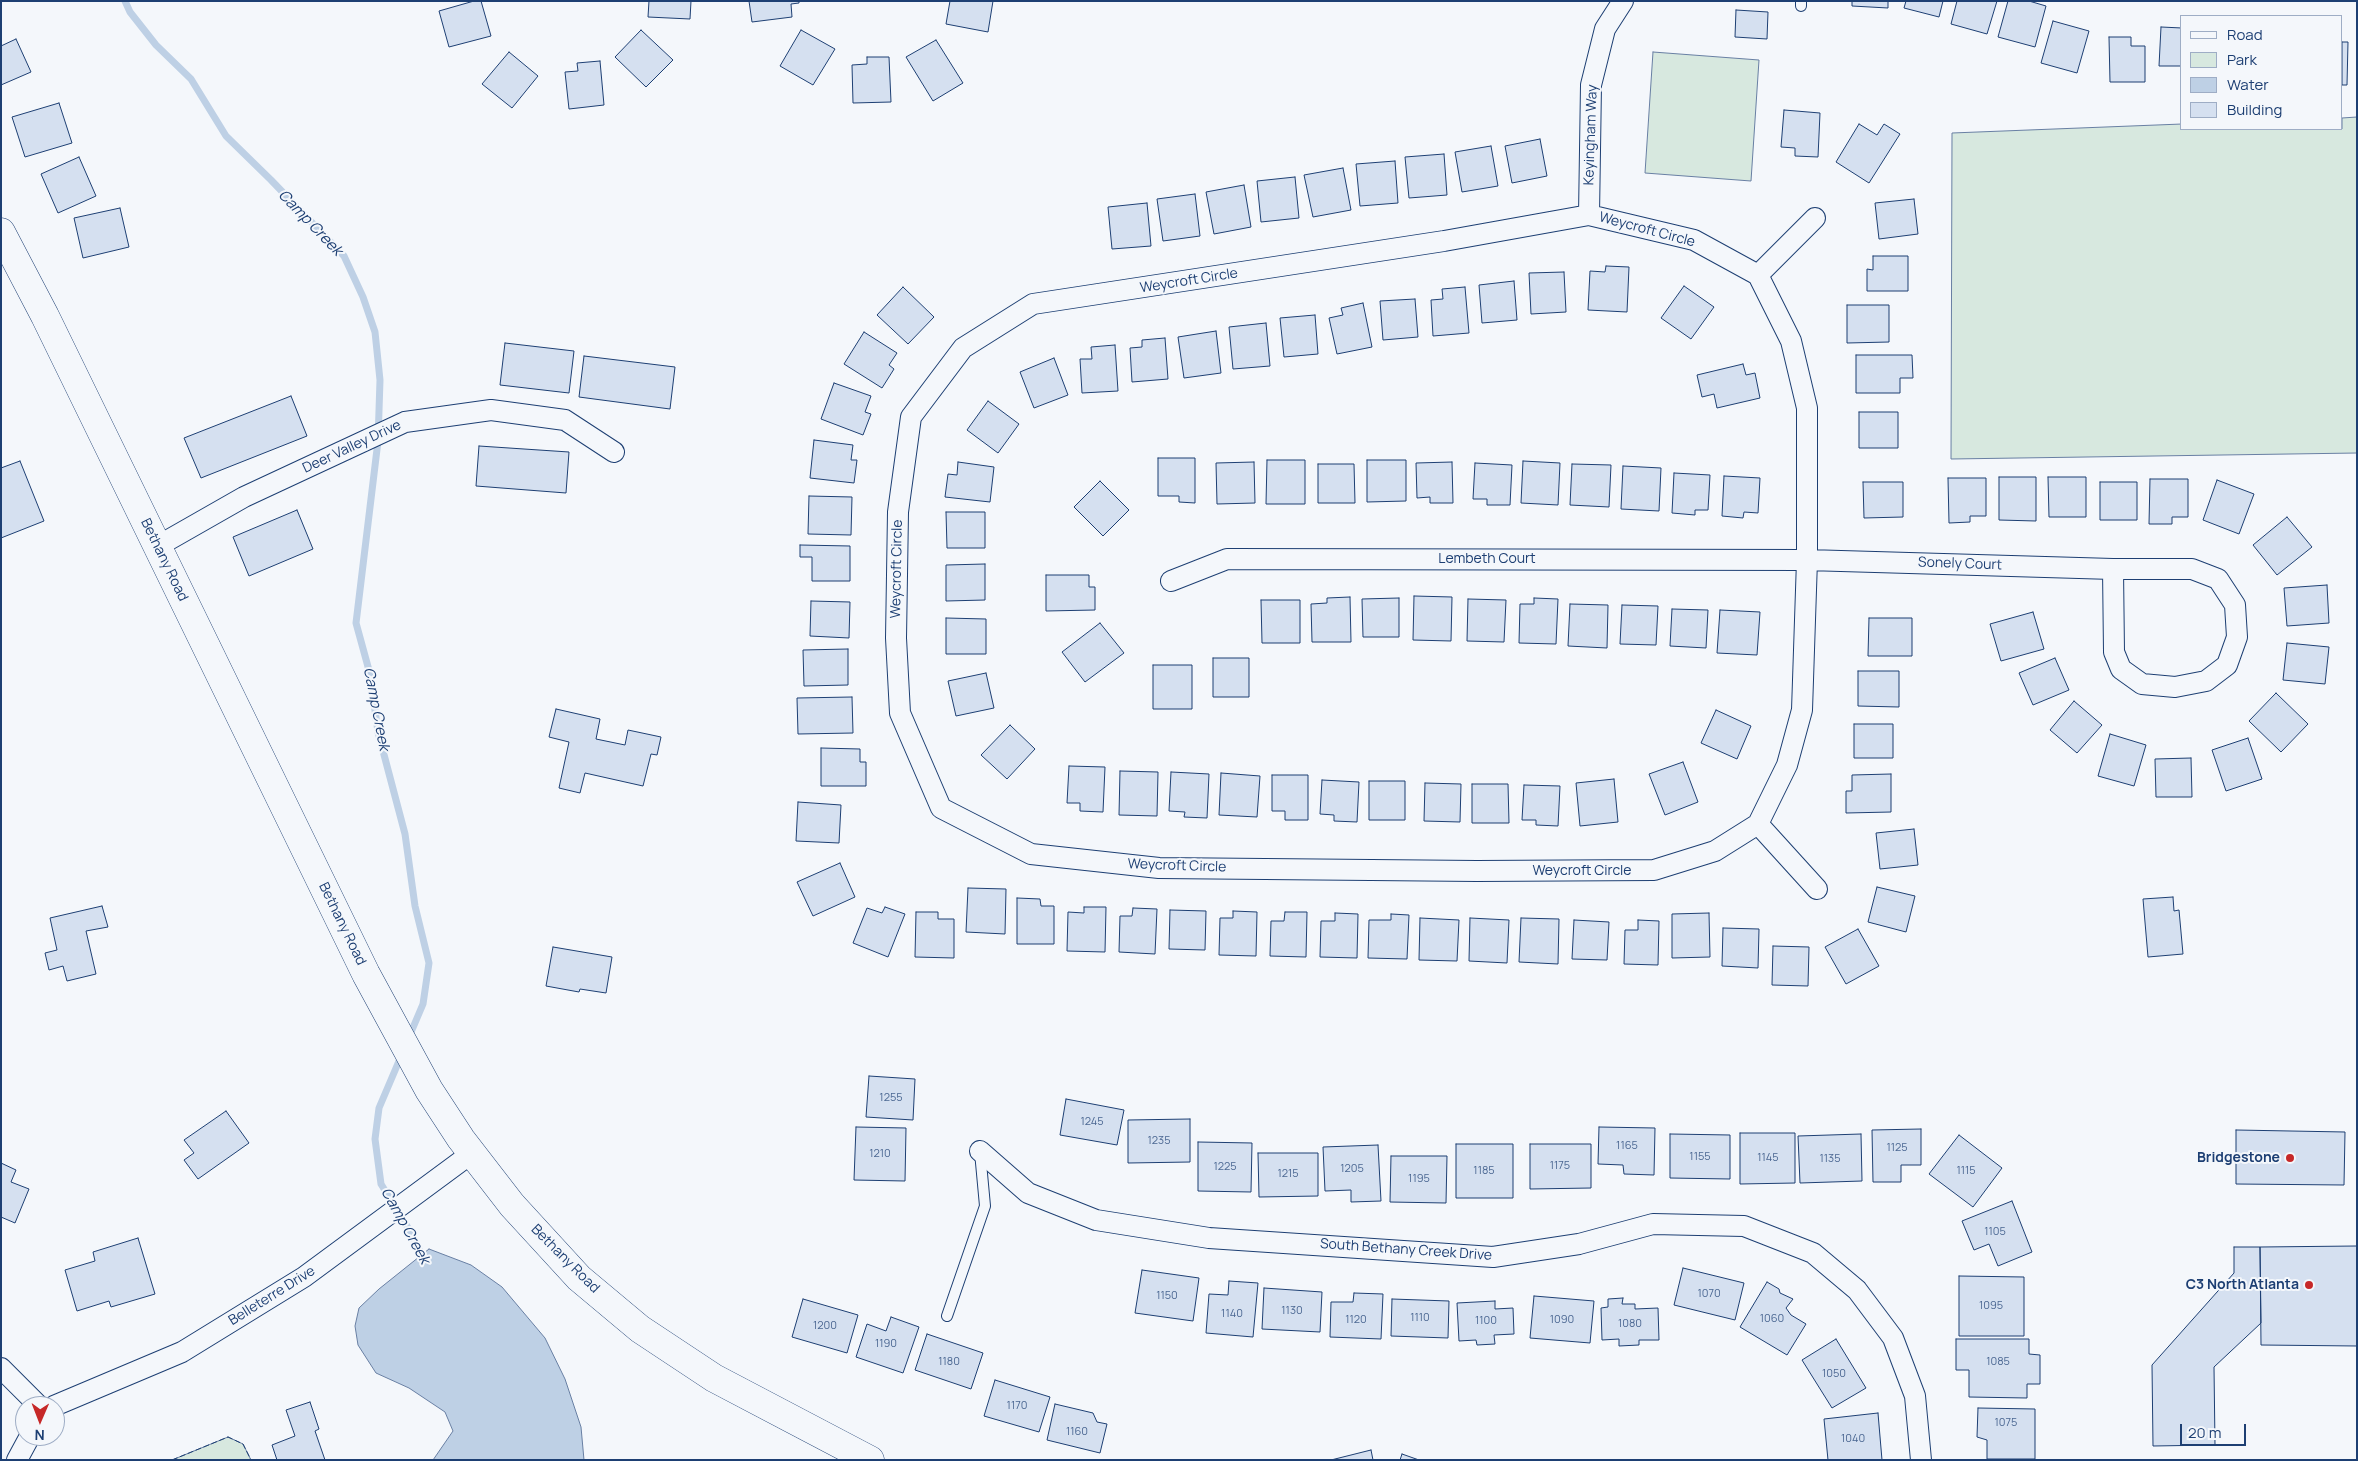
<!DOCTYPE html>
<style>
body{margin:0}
#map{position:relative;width:2358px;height:1461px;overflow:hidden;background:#f4f7fb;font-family:Manrope,sans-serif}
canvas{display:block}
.frame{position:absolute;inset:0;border:2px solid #1d3f73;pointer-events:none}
.legend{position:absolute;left:2180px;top:15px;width:162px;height:115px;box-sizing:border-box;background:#f4f7fb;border:1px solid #9eadc5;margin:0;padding:6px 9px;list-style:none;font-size:15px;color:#1d3f73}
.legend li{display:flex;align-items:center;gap:10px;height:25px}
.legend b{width:25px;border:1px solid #9eadc5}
.north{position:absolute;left:15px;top:1396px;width:50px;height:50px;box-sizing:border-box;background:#f4f7fb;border:1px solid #9eadc5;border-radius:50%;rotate:181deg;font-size:14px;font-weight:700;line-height:20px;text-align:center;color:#1d3f73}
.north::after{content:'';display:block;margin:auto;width:18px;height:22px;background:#c62828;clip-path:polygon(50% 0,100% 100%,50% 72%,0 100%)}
.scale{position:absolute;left:2180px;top:1424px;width:66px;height:22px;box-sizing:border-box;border:2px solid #1d3f73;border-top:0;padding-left:6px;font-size:15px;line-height:18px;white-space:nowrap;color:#1d3f73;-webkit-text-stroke:4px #f4f7fb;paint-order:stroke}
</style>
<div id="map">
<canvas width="2358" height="1461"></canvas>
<div class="frame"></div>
<ul class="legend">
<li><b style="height:6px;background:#f4f7fb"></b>Road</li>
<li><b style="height:14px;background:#d7e8df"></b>Park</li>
<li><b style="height:14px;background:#bed0e5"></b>Water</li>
<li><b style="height:14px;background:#d5e0f0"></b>Building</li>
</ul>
<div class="north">N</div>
<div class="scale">20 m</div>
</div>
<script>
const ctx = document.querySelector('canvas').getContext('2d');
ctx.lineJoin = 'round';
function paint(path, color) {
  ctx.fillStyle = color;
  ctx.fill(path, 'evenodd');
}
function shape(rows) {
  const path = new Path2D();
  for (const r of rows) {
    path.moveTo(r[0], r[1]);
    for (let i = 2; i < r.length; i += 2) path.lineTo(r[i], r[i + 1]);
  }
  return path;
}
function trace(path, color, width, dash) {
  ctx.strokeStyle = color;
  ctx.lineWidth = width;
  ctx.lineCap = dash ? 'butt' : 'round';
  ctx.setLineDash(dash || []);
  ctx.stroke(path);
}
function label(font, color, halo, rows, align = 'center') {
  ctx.font = font + ' Manrope,sans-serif';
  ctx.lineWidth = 4;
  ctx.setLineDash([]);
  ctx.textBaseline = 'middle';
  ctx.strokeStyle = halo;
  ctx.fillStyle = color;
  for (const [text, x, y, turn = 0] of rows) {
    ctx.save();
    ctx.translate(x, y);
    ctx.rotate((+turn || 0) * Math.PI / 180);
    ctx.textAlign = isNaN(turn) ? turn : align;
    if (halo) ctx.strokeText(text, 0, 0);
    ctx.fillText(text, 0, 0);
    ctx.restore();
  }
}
const green = shape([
 [1653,52,1759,60,1751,181,1645,173,1653,52],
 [2357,117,2357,453,1951,459,1952,133,2182,124,2182,129,2342,129,2342,118,2357,117],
 [228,1437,243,1444,251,1460,172,1460,228,1437]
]);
paint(green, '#d7e8df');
trace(green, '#687fa3', 1);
const water = shape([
 [429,1249,471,1265,502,1287,545,1338,565,1379,581,1427,584,1460,433,1460,453,1431,445,1412,409,1388,376,1373,358,1345,355,1326,359,1308,379,1289,429,1249]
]);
paint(water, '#bed0e5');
trace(water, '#687fa3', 1);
trace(shape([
 [125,1,130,12,156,45,191,79,226,136,271,180,344,256,363,297,375,332,380,380,378,441,356,623,370,674,378,732,405,834,415,906,429,963,423,1004,409,1037],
 [402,1054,379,1108,375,1139,381,1184,410,1231,426,1263]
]), '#bed0e5', 7);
const building = shape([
 [474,1,481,1,491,36,449,47,439,11,474,1],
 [649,1,691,1,690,19,648,17,649,1],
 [749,1,799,1,799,3,791,4,792,17,752,22,749,1],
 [950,1,993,1,988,32,946,24,950,1],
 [1852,1,1888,1,1888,8,1852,6,1852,1],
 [1906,1,1943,1,1939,17,1904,8,1906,1],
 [1957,1,1997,1,1987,34,1951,24,1957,1],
 [2008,1,2029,1,2046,6,2035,47,1998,37,2008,1],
 [1736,10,1768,12,1767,39,1735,37,1736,10],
 [2053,21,2089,31,2077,73,2041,63,2053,21],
 [2161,27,2182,28,2182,66,2159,66,2161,27],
 [641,30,673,60,646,87,615,57,641,30],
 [801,30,835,49,813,85,780,66,801,30],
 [2109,37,2131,37,2131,46,2145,46,2145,82,2110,82,2109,37],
 [16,39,31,72,1,85,1,46,16,39],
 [936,40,963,83,933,101,906,57,936,40],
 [2342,42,2348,42,2347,85,2342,85,2342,42],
 [509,52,538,76,512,108,482,84,509,52],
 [867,57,889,57,891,102,853,103,852,65,867,64,867,57],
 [600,61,604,105,569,109,565,72,578,71,577,63,600,61],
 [59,103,72,143,25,157,12,117,59,103],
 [1784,110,1820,113,1818,157,1795,156,1795,148,1781,147,1784,110],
 [1859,124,1877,135,1884,124,1900,134,1869,183,1836,162,1859,124],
 [1540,139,1547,176,1512,183,1505,146,1540,139],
 [1491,146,1498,186,1462,192,1455,152,1491,146],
 [1444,154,1447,195,1409,198,1405,157,1444,154],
 [79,157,96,196,58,213,41,174,79,157],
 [1395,161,1398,203,1360,206,1356,164,1395,161],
 [1343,168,1351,210,1313,217,1304,175,1343,168],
 [1295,177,1299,218,1261,222,1257,181,1295,177],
 [1244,185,1251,227,1214,234,1206,192,1244,185],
 [1195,194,1200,236,1163,241,1157,199,1195,194],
 [1914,199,1918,234,1879,239,1875,203,1914,199],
 [1147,203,1151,246,1112,249,1108,207,1147,203],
 [120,208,129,247,83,258,74,218,120,208],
 [1873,256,1908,256,1908,291,1867,291,1867,269,1873,270,1873,256],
 [1606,266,1629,267,1627,312,1588,310,1590,271,1605,272,1606,266],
 [1564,272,1566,312,1531,314,1529,273,1564,272],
 [1514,281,1517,320,1482,323,1479,285,1514,281],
 [1684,286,1714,307,1691,339,1661,318,1684,286],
 [903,287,934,317,908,344,877,315,903,287],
 [1465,287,1469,333,1433,336,1431,300,1443,299,1442,289,1465,287],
 [1415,299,1418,337,1383,340,1380,301,1415,299],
 [1363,303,1372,347,1337,354,1329,318,1343,315,1341,308,1363,303],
 [1847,305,1889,305,1889,342,1847,343,1847,305],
 [1315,315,1318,354,1284,357,1280,318,1315,315],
 [1266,323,1270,366,1233,369,1229,327,1266,323],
 [1216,331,1221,373,1184,378,1178,337,1216,331],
 [864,332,897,353,889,365,894,369,882,388,844,364,864,332],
 [1165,338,1168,379,1132,382,1130,348,1142,347,1142,340,1165,338],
 [505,343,574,351,569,393,500,385,505,343],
 [1115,345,1118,391,1082,393,1080,359,1092,359,1091,347,1115,345],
 [1856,355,1912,355,1913,378,1900,378,1900,393,1856,393,1856,355],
 [584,356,675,367,670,409,579,397,584,356],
 [1054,358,1068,395,1034,408,1020,372,1054,358],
 [1743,364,1746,375,1755,373,1760,398,1717,408,1714,394,1702,397,1697,375,1743,364],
 [834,383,871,396,865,412,871,414,863,435,821,419,834,383],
 [291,396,307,436,201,478,184,438,291,396],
 [988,401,1019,424,998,453,967,430,988,401],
 [1859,412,1898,412,1898,448,1859,448,1859,412],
 [814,440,853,445,851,460,857,460,854,483,810,478,814,440],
 [479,446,569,452,566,493,476,486,479,446],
 [1158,458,1195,458,1195,503,1179,502,1179,496,1158,496,1158,458],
 [1267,460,1305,460,1305,504,1266,504,1267,460],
 [1367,460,1406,460,1406,501,1367,502,1367,460],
 [20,461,44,521,1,538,1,468,20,461],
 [1523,461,1560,463,1558,505,1521,503,1523,461],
 [958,462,994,467,990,502,945,497,948,474,957,475,958,462],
 [1254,462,1255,503,1217,504,1216,463,1254,462],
 [1452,462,1453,503,1430,503,1430,497,1417,498,1416,463,1452,462],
 [1475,463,1512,465,1510,505,1487,505,1487,499,1473,499,1475,463],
 [1318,464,1354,464,1355,503,1318,503,1318,464],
 [1572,464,1611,465,1609,507,1570,505,1572,464],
 [1623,466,1661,468,1659,511,1621,509,1623,466],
 [1674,473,1710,475,1708,510,1695,510,1695,515,1672,513,1674,473],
 [1724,476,1760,478,1758,513,1744,512,1743,518,1722,516,1724,476],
 [1999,477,2036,477,2036,521,1999,520,1999,477],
 [2048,477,2086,477,2086,517,2049,517,2048,477],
 [1948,478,1986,478,1986,516,1970,516,1970,522,1949,523,1948,478],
 [2150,479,2188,479,2188,517,2172,517,2172,524,2149,524,2150,479],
 [2217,480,2254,494,2239,534,2203,520,2217,480],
 [1100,481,1129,510,1103,536,1074,507,1100,481],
 [1863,482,1903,482,1903,517,1864,518,1863,482],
 [2100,482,2137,482,2137,520,2100,520,2100,482],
 [809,496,852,497,851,535,808,534,809,496],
 [297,510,313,549,249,576,233,537,297,510],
 [946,512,985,512,985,548,947,548,946,512],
 [2287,517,2312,547,2277,575,2253,545,2287,517],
 [800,545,850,546,850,581,812,581,812,557,800,557,800,545],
 [985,564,985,600,946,601,946,565,985,564],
 [1046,575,1089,575,1089,587,1095,587,1095,610,1046,611,1046,575],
 [2327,585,2329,623,2287,626,2284,588,2327,585],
 [1414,596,1452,597,1451,641,1413,640,1414,596],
 [1350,597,1351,642,1312,642,1311,604,1327,603,1327,598,1350,597],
 [1399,598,1399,637,1363,637,1362,599,1399,598],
 [1534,598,1558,599,1556,644,1519,643,1520,604,1534,604,1534,598],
 [1468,599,1506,600,1504,642,1467,641,1468,599],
 [1261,600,1300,600,1300,643,1262,643,1261,600],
 [811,601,850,602,849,638,810,636,811,601],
 [1570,604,1608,605,1607,648,1568,646,1570,604],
 [1622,605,1658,606,1656,645,1620,644,1622,605],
 [1672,609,1708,610,1706,648,1670,646,1672,609],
 [1720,610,1760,612,1757,655,1717,653,1720,610],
 [2033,612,2044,649,2001,661,1990,624,2033,612],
 [946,618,986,619,986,654,946,654,946,618],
 [1869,618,1912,618,1912,656,1868,656,1869,618],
 [1100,623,1124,653,1085,682,1062,652,1100,623],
 [2287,643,2329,647,2325,684,2283,680,2287,643],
 [848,649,848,685,804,686,803,650,848,649],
 [1213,658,1249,658,1249,697,1213,697,1213,658],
 [2055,658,2069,690,2033,705,2019,673,2055,658],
 [1153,665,1192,665,1192,709,1153,709,1153,665],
 [1858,671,1899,671,1899,707,1858,706,1858,671],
 [986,673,994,708,956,716,948,681,986,673],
 [2276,693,2308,724,2281,752,2249,721,2276,693],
 [852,697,853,733,798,734,797,698,852,697],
 [2074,701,2102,725,2077,753,2050,730,2074,701],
 [556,709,600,719,596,739,625,745,628,730,661,737,657,755,651,754,643,786,585,773,580,793,559,788,569,742,549,737,556,709],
 [1716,710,1751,726,1737,759,1701,743,1716,710],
 [1854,724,1893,724,1893,758,1854,758,1854,724],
 [1010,725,1035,749,1007,779,981,755,1010,725],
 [2110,734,2146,745,2134,786,2098,776,2110,734],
 [2248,738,2262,779,2226,791,2212,750,2248,738],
 [821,748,860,749,860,762,866,762,866,786,821,786,821,748],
 [2191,758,2192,797,2156,797,2155,759,2191,758],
 [1683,762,1698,802,1665,815,1649,774,1683,762],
 [1069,766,1105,767,1103,812,1080,811,1080,803,1067,803,1069,766],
 [1120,771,1158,772,1157,816,1119,815,1120,771],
 [1171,772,1209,774,1207,818,1184,817,1185,812,1169,811,1171,772],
 [1221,773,1260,776,1257,817,1219,815,1221,773],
 [1891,774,1891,812,1846,813,1846,791,1852,791,1852,775,1891,774],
 [1272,775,1308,775,1308,820,1285,820,1285,811,1272,811,1272,775],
 [1614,779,1618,822,1580,826,1576,783,1614,779],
 [1322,780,1359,782,1357,822,1334,821,1334,815,1320,814,1322,780],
 [1369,781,1405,781,1405,820,1369,820,1369,781],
 [1425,783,1461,784,1460,822,1424,821,1425,783],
 [1472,784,1508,784,1509,823,1472,823,1472,784],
 [1524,785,1560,786,1558,826,1536,825,1536,820,1522,820,1524,785],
 [798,802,841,805,839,843,796,841,798,802],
 [1914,829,1918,865,1880,869,1876,833,1914,829],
 [840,863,855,897,813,916,797,882,840,863],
 [1877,887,1915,896,1906,932,1868,922,1877,887],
 [968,888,1006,889,1005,934,966,932,968,888],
 [2173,897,2174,911,2179,910,2183,954,2148,957,2143,899,2173,897],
 [1017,898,1040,899,1041,906,1054,906,1054,944,1017,944,1017,898],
 [102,906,108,927,86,931,96,974,67,981,63,966,49,970,45,953,57,950,50,918,102,906],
 [885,907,905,914,888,957,853,943,867,908,882,913,885,907],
 [1084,907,1106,907,1105,952,1067,951,1068,912,1084,913,1084,907],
 [1133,908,1157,909,1155,954,1119,952,1120,916,1132,916,1133,908],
 [1170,910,1206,911,1205,950,1169,949,1170,910],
 [1233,911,1257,912,1256,956,1219,955,1220,918,1233,918,1233,911],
 [916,912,938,912,938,919,954,919,954,958,915,957,916,912],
 [1285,912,1307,912,1306,957,1270,956,1271,921,1284,921,1285,912],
 [1335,913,1358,914,1357,958,1320,957,1321,921,1335,921,1335,913],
 [1709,913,1710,957,1672,958,1672,914,1709,913],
 [1391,914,1409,915,1407,959,1368,958,1369,920,1391,920,1391,914],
 [1420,918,1459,920,1457,961,1419,960,1420,918],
 [1470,918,1509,920,1507,963,1469,961,1470,918],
 [1521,918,1559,919,1558,964,1519,962,1521,918],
 [1574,920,1609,922,1607,960,1572,959,1574,920],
 [1638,920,1659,921,1658,965,1624,964,1625,930,1638,930,1638,920],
 [1723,928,1759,929,1758,968,1722,966,1723,928],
 [1858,929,1879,966,1846,984,1825,947,1858,929],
 [1773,946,1809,947,1808,986,1772,985,1773,946],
 [553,947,612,957,606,993,580,989,579,992,546,986,553,947],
 [869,1076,915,1079,913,1120,866,1117,869,1076],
 [1066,1099,1124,1110,1117,1145,1060,1135,1066,1099],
 [226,1111,249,1143,198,1179,184,1160,194,1153,184,1140,226,1111],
 [1190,1119,1190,1162,1128,1163,1128,1120,1190,1119],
 [856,1127,906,1128,905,1181,854,1180,856,1127],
 [1599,1127,1655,1128,1654,1175,1624,1174,1623,1165,1598,1164,1599,1127],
 [1921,1129,1921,1165,1901,1165,1901,1182,1873,1182,1872,1130,1921,1129],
 [2236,1130,2345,1132,2344,1185,2236,1184,2236,1130],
 [1740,1133,1795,1133,1795,1183,1740,1184,1740,1133],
 [1670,1134,1730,1135,1730,1179,1670,1178,1670,1134],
 [1861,1134,1862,1181,1800,1183,1798,1136,1861,1134],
 [1959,1135,2002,1168,1973,1207,1929,1174,1959,1135],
 [1198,1142,1252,1143,1251,1192,1198,1191,1198,1142],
 [1456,1144,1513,1144,1513,1198,1456,1198,1456,1144],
 [1530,1144,1591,1144,1591,1188,1530,1189,1530,1144],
 [1378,1145,1381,1201,1351,1202,1351,1190,1325,1191,1323,1147,1378,1145],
 [1258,1153,1318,1153,1318,1196,1259,1197,1258,1153],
 [1391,1156,1447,1156,1446,1203,1390,1202,1391,1156],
 [1,1163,16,1170,11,1182,29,1189,15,1223,1,1217,1,1163],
 [2012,1201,2032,1252,1998,1266,1989,1244,1974,1250,1962,1221,2012,1201],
 [138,1238,155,1294,111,1307,109,1301,77,1311,65,1270,95,1261,93,1252,138,1238],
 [2357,1246,2357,1346,2261,1345,2260,1247,2357,1246],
 [2234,1247,2260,1247,2261,1323,2214,1367,2215,1445,2153,1446,2152,1365,2234,1273,2234,1247],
 [1683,1268,1744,1283,1735,1320,1674,1305,1683,1268],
 [1142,1270,1199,1278,1193,1321,1135,1313,1142,1270],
 [1959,1276,2024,1277,2024,1336,1959,1336,1959,1276],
 [1229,1281,1258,1283,1253,1337,1206,1333,1209,1294,1228,1295,1229,1281],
 [1767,1282,1779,1289,1780,1293,1793,1299,1786,1308,1791,1315,1806,1324,1787,1355,1740,1327,1767,1282],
 [1264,1288,1322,1292,1320,1332,1262,1329,1264,1288],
 [1354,1293,1383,1294,1381,1339,1330,1337,1331,1302,1353,1302,1354,1293],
 [1534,1296,1594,1301,1590,1343,1530,1338,1534,1296],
 [1623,1298,1622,1304,1635,1304,1635,1309,1658,1308,1659,1340,1639,1340,1639,1345,1619,1346,1619,1339,1602,1340,1601,1308,1608,1307,1608,1299,1623,1298],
 [803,1299,858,1315,847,1353,792,1337,803,1299],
 [1392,1299,1449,1301,1448,1338,1391,1336,1392,1299],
 [1495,1301,1495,1309,1513,1308,1514,1334,1494,1335,1495,1344,1477,1345,1476,1340,1459,1341,1457,1303,1495,1301],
 [891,1317,919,1327,903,1373,856,1357,867,1324,886,1331,891,1317],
 [927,1334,983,1353,971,1389,915,1370,927,1334],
 [1836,1339,1866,1388,1832,1408,1802,1360,1836,1339],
 [1956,1339,2029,1339,2029,1354,2040,1355,2040,1384,2027,1384,2027,1398,1969,1397,1969,1370,1956,1370,1956,1339],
 [995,1380,1050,1397,1039,1432,984,1416,995,1380],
 [310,1402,319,1429,315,1431,325,1460,277,1460,272,1445,295,1436,286,1410,310,1402],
 [1055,1404,1093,1413,1097,1422,1107,1424,1100,1453,1047,1440,1055,1404],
 [1978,1408,2035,1409,2035,1459,1987,1459,1987,1440,1977,1437,1978,1408],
 [1878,1413,1882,1460,1828,1460,1824,1419,1878,1413],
 [1371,1450,1373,1460,1331,1460,1371,1450],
 [1402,1454,1419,1460,1400,1460,1402,1454]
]);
paint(building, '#d5e0f0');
trace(building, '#1d3f73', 1);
const lane = shape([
 [1801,6,1801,1],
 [947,1316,985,1206,980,1152]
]);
const street = shape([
 [1589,215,1694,240,1758,275,1791,341,1807,408,1807,560,1802,710,1787,765,1758,824,1715,851,1654,870,1477,871,1159,868,1031,854,941,808,900,713,896,638,898,512,911,417,963,348,1033,304,1444,241,1589,215],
 [1589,215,1591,85,1605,29,1623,1],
 [1758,275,1815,218],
 [158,546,244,497,405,422,491,410,565,420,614,452],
 [1171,581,1227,559,1807,560,2113,569,2192,569,2218,579,2235,605,2237,637,2227,665,2206,681,2175,687,2142,684,2121,669,2114,652,2113,569],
 [1758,824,1817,889],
 [980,1151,1028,1193,1096,1220,1209,1238,1493,1257,1579,1244,1653,1224,1744,1226,1813,1253,1857,1290,1893,1338,1915,1396,1921,1460],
 [1,1368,39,1406],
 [54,1406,182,1352,304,1277,472,1153],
 [17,1460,30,1436]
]);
const secondary = shape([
 [1,232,45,316,366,974,429,1090,461,1139,512,1205,579,1278,640,1329,714,1378,870,1460]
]);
trace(lane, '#1d3f73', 12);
trace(street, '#1d3f73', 22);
trace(secondary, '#1d3f73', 29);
trace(lane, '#f4f7fb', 10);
trace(street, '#f4f7fb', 20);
trace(secondary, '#f4f7fb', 28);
trace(shape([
 [172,1460,228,1437,243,1444,251,1460]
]), '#1d3f73', 1, [6, 2.5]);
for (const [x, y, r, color] of [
 [2290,1158,5,"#c62828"],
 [2309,1285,5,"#c62828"]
]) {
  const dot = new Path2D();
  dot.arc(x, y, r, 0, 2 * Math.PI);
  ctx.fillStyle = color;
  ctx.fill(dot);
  trace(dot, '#f4f7fb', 2);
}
label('11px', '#4b6792', null, [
 ["1255",891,1098],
 ["1245",1092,1122],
 ["1235",1159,1141],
 ["1165",1627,1146],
 ["1125",1897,1148],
 ["1210",880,1154],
 ["1155",1700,1157],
 ["1145",1768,1158],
 ["1135",1830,1159],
 ["1175",1560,1166],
 ["1225",1225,1167],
 ["1205",1352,1169],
 ["1185",1484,1171],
 ["1115",1966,1171],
 ["1215",1288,1174],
 ["1195",1419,1179],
 ["1105",1995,1232],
 ["1070",1709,1294],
 ["1150",1167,1296],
 ["1095",1991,1306],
 ["1130",1292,1311],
 ["1140",1232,1314],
 ["1110",1420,1318],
 ["1060",1772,1319],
 ["1120",1356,1320],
 ["1090",1562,1320],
 ["1100",1486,1321],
 ["1080",1630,1324],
 ["1200",825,1326],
 ["1190",886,1344],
 ["1180",949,1362],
 ["1085",1998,1362],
 ["1050",1834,1374],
 ["1170",1017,1406],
 ["1075",2006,1423],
 ["1160",1077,1432],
 ["1040",1853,1439]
]);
label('14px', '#1d3f73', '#f4f7fb', [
 ["Keyingham Way",1591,135,-88],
 ["Weycroft Circle",1647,230,15],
 ["Weycroft Circle",1189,281,-9],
 ["Deer Valley Drive",352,447,-25],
 ["Lembeth Court",1487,559],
 ["Bethany Road",164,560,64],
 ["Sonely Court",1960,564,2],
 ["Weycroft Circle",897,569,-89],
 ["Weycroft Circle",1177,866,2],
 ["Weycroft Circle",1582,871],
 ["Bethany Road",342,924,64],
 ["South Bethany Creek Drive",1406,1250,4],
 ["Bethany Road",565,1259,45],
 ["Belleterre Drive",272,1296,-32]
]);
label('bold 14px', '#1d3f73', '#f4f7fb', [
 ["Bridgestone",2280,1158],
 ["C3 North Atlanta",2299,1285]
], 'right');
label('italic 15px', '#1d3f73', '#f4f7fb', [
 ["Camp Creek",310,223,46],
 ["Camp Creek",376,709,79],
 ["Camp Creek",405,1226,61]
]);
</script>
